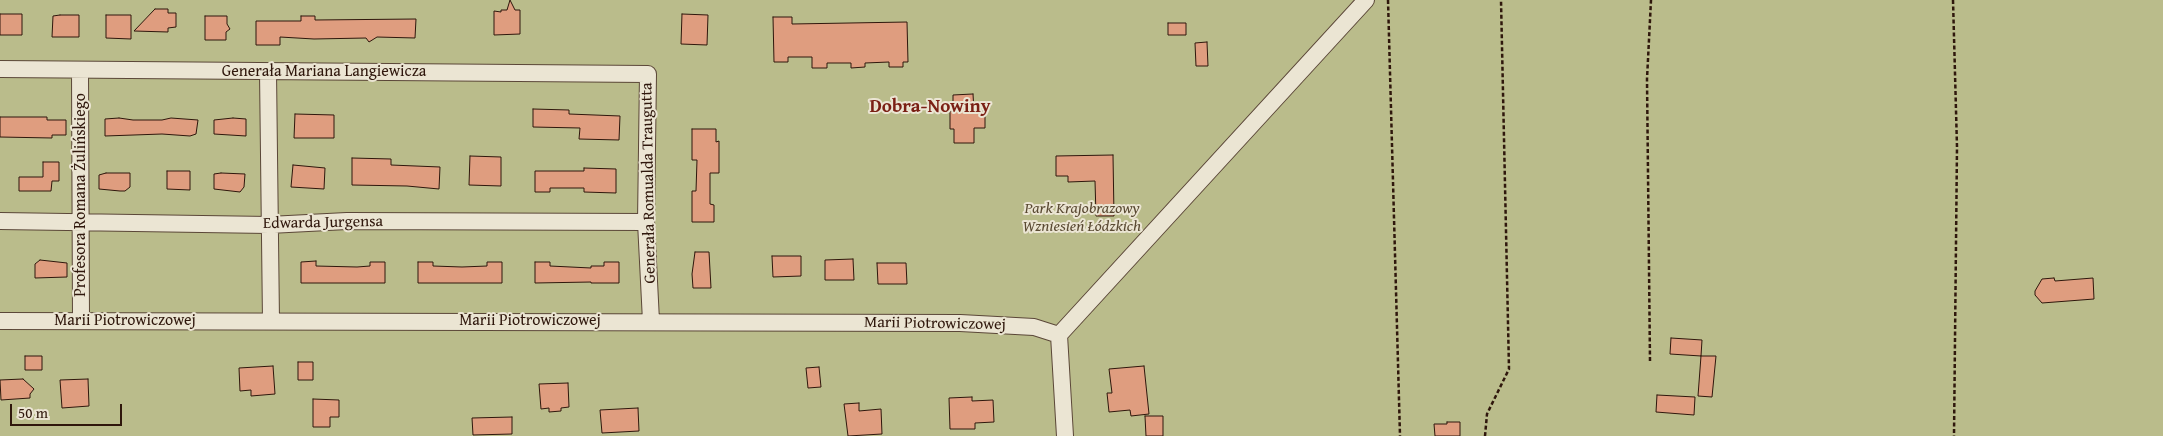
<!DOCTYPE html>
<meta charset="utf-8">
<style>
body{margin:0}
#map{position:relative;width:2163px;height:436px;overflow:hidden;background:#e0d7bb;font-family:"Gentium Book Plus",serif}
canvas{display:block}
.scale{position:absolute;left:10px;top:404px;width:112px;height:22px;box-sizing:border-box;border:2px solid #2f170c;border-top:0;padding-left:6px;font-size:15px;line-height:18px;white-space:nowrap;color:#2f170c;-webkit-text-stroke:4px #ebe5d3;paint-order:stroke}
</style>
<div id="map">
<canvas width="2163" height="436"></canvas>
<div class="scale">50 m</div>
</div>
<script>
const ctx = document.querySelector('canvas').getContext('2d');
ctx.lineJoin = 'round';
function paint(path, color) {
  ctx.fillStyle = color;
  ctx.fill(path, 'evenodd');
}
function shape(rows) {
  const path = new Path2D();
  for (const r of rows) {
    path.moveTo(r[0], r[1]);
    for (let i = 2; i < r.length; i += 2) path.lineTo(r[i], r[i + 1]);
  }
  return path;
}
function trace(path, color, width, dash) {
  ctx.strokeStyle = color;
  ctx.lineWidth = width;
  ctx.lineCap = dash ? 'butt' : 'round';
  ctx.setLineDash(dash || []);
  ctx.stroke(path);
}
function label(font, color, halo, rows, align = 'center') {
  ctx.font = font + ' "Gentium Book Plus",serif';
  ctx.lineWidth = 4;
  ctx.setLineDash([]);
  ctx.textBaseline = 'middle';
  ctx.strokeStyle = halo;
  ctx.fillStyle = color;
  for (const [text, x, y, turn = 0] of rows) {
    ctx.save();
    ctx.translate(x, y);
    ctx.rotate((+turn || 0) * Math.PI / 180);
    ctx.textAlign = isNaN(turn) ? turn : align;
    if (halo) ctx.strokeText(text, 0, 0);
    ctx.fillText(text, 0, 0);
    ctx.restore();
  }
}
paint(shape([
 [0,0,2163,0,2163,436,0,436]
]), '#babc8b');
const building = shape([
 [510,0,515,10,520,10,520,34,494,35,494,11,501,12,501,10,507,10,510,0],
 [155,9,168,9,168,13,176,13,176,27,168,28,168,32,134,31,155,9],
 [0,14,22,14,22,35,0,35,0,14],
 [682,14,708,15,707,45,681,44,682,14],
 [60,15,79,15,79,37,52,37,53,16,60,15],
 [106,15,131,15,131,39,106,38,106,15],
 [205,16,227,16,227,24,230,29,226,32,226,40,205,40,205,16],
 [301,16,315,16,315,20,416,19,415,38,377,37,369,42,366,38,314,39,280,37,280,45,256,45,256,21,301,21,301,16],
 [773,17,792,17,792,24,907,22,908,62,903,62,903,67,889,67,889,62,865,63,865,67,851,68,851,63,827,63,827,68,812,68,812,57,788,57,788,62,774,62,773,17],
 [1168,23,1186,23,1186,35,1168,35,1168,23],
 [1207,42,1208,66,1196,66,1195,43,1207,42],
 [973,94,974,111,985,111,985,128,974,128,974,143,954,143,954,129,950,129,950,111,953,111,953,95,973,94],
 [533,109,569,110,569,114,620,116,619,140,579,139,580,128,533,127,533,109],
 [295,114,334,115,334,138,294,138,295,114],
 [0,117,47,117,47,120,66,120,66,135,52,135,52,138,0,137,0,117],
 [119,118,133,120,162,120,171,118,198,120,196,134,190,136,162,134,105,136,105,119,119,118],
 [233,118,246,119,246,136,214,134,214,120,233,118],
 [692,129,716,129,716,142,719,141,719,173,710,173,710,204,714,205,714,222,692,222,692,191,696,191,697,160,692,160,692,129],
 [1113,155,1114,216,1096,216,1095,181,1068,182,1068,176,1056,176,1056,156,1113,155],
 [470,156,501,157,501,186,469,185,470,156],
 [352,158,391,159,391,165,440,167,439,189,407,186,352,185,352,158],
 [43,162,59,162,59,181,52,181,51,191,19,191,19,177,43,177,43,162],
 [293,165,325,168,324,189,291,187,293,165],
 [584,168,616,169,616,193,584,192,584,188,550,188,550,192,535,192,535,171,584,171,584,168],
 [167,171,190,171,190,190,167,189,167,171],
 [106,173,130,173,130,187,125,191,120,191,99,189,99,175,106,173],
 [221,173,245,174,244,187,240,192,214,189,214,174,221,173],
 [695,252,709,252,711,288,693,288,692,274,695,252],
 [772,256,801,256,801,276,773,277,772,256],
 [853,259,854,280,825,280,825,260,853,259],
 [40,260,67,263,67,277,35,278,35,264,40,260],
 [316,261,316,266,357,267,370,266,370,262,385,262,385,283,301,283,301,262,316,261],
 [418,262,433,262,433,266,462,267,487,266,487,262,502,262,502,283,418,283,418,262],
 [535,262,550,262,550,266,591,268,591,266,604,266,604,262,619,262,619,283,591,283,591,282,535,283,535,262],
 [877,263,906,263,907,284,878,284,877,263],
 [2054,278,2055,281,2093,278,2094,299,2042,303,2035,295,2035,291,2042,279,2054,278],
 [1671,338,1702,340,1701,356,1670,354,1671,338],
 [25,356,42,356,42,370,25,370,25,356],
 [1701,356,1716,356,1712,397,1698,396,1701,356],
 [298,362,313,362,313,380,298,380,298,362],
 [273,366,275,394,251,396,251,390,240,391,239,368,273,366],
 [1144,366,1149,414,1131,416,1130,410,1109,412,1107,393,1112,393,1109,369,1144,366],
 [819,367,821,387,808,388,806,368,819,367],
 [23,379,34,389,30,394,30,398,1,400,0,380,23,379],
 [88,379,89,406,62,408,60,380,88,379],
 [568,383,569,407,561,408,561,411,549,412,549,408,541,409,539,384,568,383],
 [1657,395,1695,397,1694,415,1656,412,1657,395],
 [972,397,972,401,993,400,994,422,975,423,975,429,950,429,949,398,972,397],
 [313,399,339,400,339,417,330,417,330,427,313,427,313,399],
 [859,403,859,411,881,409,882,434,848,436,844,404,859,403],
 [638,408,639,431,602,433,600,410,638,408],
 [1145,416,1163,416,1163,436,1146,436,1145,416],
 [512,417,512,434,473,435,472,418,512,417],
 [1447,422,1460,422,1460,436,1435,436,1434,424,1447,424,1447,422]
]);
paint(building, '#df9d7f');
trace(building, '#2f170c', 1);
const minor = shape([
 [0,69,648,74,646,222,651,321],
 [80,70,81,321],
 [268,72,271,321],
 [0,221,269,225,347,221,646,222],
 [0,321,960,323,1034,327,1059,335],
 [1059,335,1366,0],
 [1059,335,1065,436]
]);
trace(minor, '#5b4738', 18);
trace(shape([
 [1388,0,1400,436],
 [1953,0,1957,147,1954,436],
 [1650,361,1647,79,1651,0],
 [1485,436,1487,414,1509,369,1501,0]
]), '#2f170c', 2.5, [4, 2.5]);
trace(minor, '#ebe5d3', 16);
label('16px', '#2f170c', '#ebe5d3', [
 ["Generała Mariana Langiewicza",324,72],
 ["Generała Romualda Traugutta",649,183,-91],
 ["Profesora Romana Żulińskiego",81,195,-90],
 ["Edwarda Jurgensa",323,223,-1],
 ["Marii Piotrowiczowej",125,321],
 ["Marii Piotrowiczowej",530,321],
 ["Marii Piotrowiczowej",935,324,1]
]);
label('italic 16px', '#594932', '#ebe5d3', [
 ["Park Krajobrazowy",1082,209],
 ["Wzniesień Łódzkich",1082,227]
]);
label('bold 19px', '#7a1f14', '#ebe5d3', [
 ["Dobra-Nowiny",930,107]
]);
</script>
